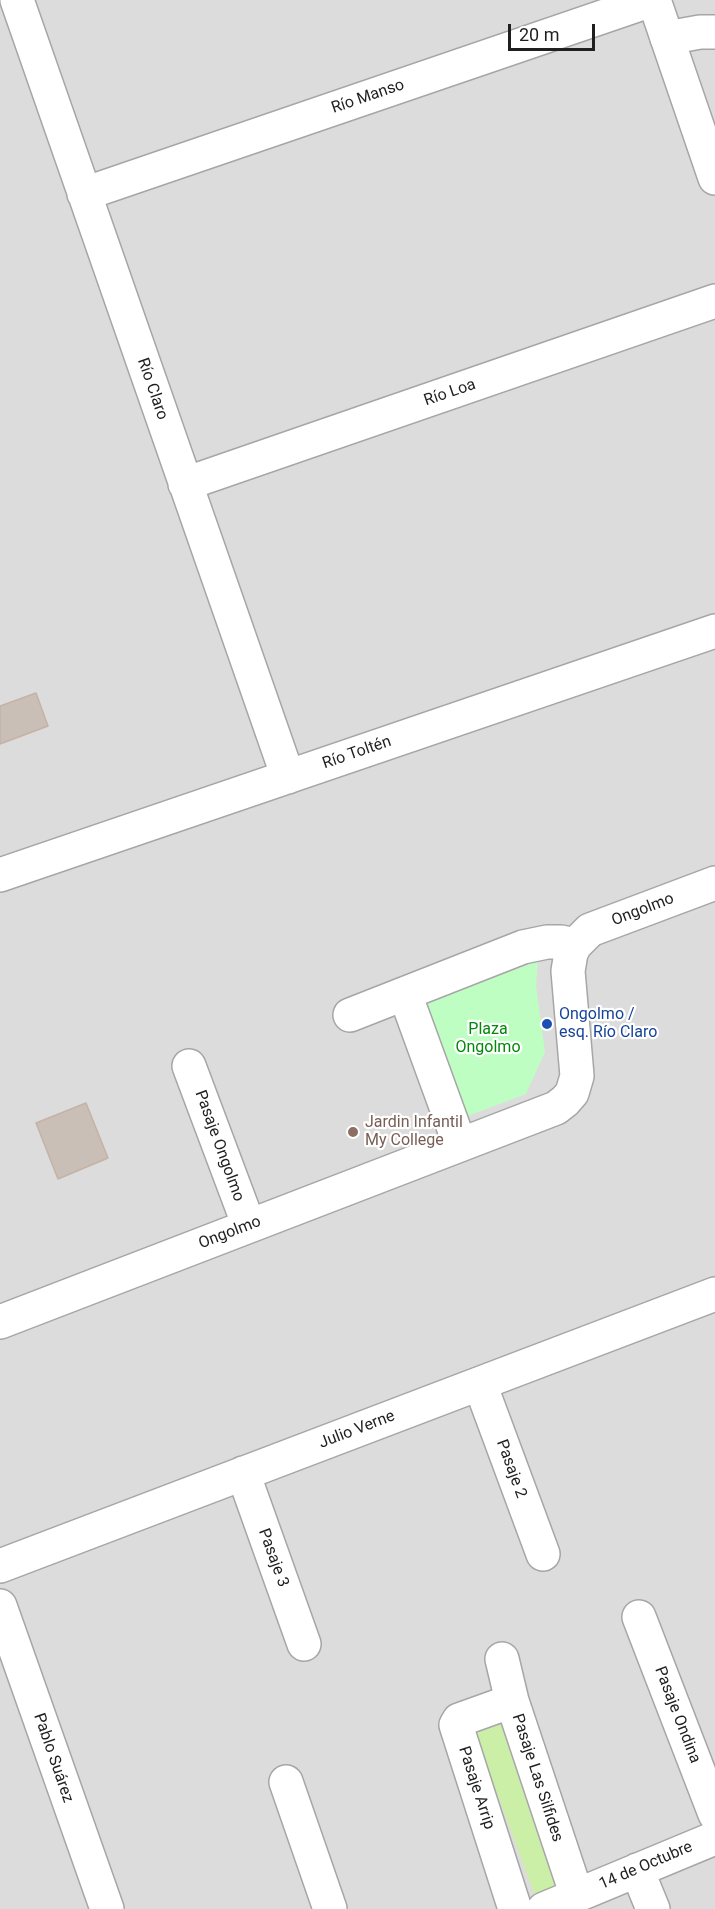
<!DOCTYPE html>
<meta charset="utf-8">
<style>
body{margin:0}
#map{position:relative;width:715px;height:1909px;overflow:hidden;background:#f1ece5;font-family:Roboto,sans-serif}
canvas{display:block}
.scale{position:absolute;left:508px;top:24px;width:87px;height:27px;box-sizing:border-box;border:3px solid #1f1f1f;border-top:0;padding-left:8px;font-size:18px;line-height:21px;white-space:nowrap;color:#1f1f1f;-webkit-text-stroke:4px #fff;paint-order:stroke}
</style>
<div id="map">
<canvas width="715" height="1909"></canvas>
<div class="scale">20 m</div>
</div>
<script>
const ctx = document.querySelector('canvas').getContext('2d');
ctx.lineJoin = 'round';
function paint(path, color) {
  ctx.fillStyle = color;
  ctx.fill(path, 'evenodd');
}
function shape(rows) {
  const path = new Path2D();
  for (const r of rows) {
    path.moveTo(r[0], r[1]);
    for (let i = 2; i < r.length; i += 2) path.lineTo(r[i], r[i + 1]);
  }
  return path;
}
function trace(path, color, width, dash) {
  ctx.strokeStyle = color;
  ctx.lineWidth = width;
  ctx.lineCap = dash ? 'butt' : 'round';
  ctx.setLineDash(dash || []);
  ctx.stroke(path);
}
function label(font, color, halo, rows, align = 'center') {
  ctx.font = font + ' Roboto,sans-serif';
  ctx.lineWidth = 4.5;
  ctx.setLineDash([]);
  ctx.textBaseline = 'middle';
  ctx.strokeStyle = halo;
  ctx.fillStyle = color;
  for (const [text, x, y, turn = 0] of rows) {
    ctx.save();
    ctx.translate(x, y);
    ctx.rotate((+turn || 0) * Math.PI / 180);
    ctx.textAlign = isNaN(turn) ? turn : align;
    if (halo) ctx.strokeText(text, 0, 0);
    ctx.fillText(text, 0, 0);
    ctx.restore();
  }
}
paint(shape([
 [0,0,715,0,715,1909,0,1909]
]), '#dddcdc');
paint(shape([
 [517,1712,579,1879,535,1896,473,1728]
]), '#ccefa7');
paint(shape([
 [538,961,536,986,545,1052,526,1094,457,1120,419,1005]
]), '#befec2');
const building = shape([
 [36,693,48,726,0,744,0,706,36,693],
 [86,1103,108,1158,58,1179,36,1123,86,1103]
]);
paint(building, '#c9bfb7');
trace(building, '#c4b2a6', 1.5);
const minor = shape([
 [17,0,288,777],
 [667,38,700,32,715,32],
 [84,194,652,0],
 [185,484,715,301],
 [0,875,715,631],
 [405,994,460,1145],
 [350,1015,523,947,547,942,561,942,575,945],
 [189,1066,249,1226],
 [0,1322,556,1108,565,1101,572,1093,577,1076,568,971,571,953,575,945,590,930,715,883],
 [480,1384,543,1554],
 [243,1473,304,1644],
 [0,1566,715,1294],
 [0,1606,107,1909],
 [639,1617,715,1814],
 [502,1659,512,1701,577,1896],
 [512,1701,459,1720,456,1725,515,1909],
 [286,1782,330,1909],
 [637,1870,653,1909],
 [544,1909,715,1838]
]);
const tertiary = shape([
 [654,0,715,178]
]);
trace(minor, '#a6a6a6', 36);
trace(tertiary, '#a6a6a6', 36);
trace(minor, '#fff', 33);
trace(tertiary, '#fff', 33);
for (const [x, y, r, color] of [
 [547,1024,6,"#1a4fb4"],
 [353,1132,6,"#8d6e63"]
]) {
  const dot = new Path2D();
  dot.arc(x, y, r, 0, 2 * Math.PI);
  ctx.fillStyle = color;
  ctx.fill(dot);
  trace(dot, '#fff', 2);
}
label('16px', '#1f1f1f', '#fff', [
 ["Río Manso",368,97,-19],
 ["Río Claro",152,389,71],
 ["Río Loa",450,393,-19],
 ["Río Toltén",357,753,-19],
 ["Ongolmo",643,910,-21],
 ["Pasaje Ongolmo",219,1146,70],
 ["Ongolmo",230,1233,-21],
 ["Julio Verne",357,1430,-21],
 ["Pasaje 2",511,1469,70],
 ["Pasaje 3",273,1558,70],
 ["Pasaje Ondina",677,1715,69],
 ["Pablo Suárez",53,1758,71],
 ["Pasaje Las Silfides",537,1778,72],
 ["Pasaje Arrip",476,1788,72],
 ["14 de Octubre",646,1866,-23]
]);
label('16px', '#164399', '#fff', [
 ["Ongolmo /",559,1015],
 ["esq. Río Claro",559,1033]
], 'left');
label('16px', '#02880a', '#fff', [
 ["Plaza",488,1030],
 ["Ongolmo",488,1048]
]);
label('16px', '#785e54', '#fff', [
 ["Jardin Infantil",365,1123],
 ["My College",365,1141]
], 'left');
</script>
